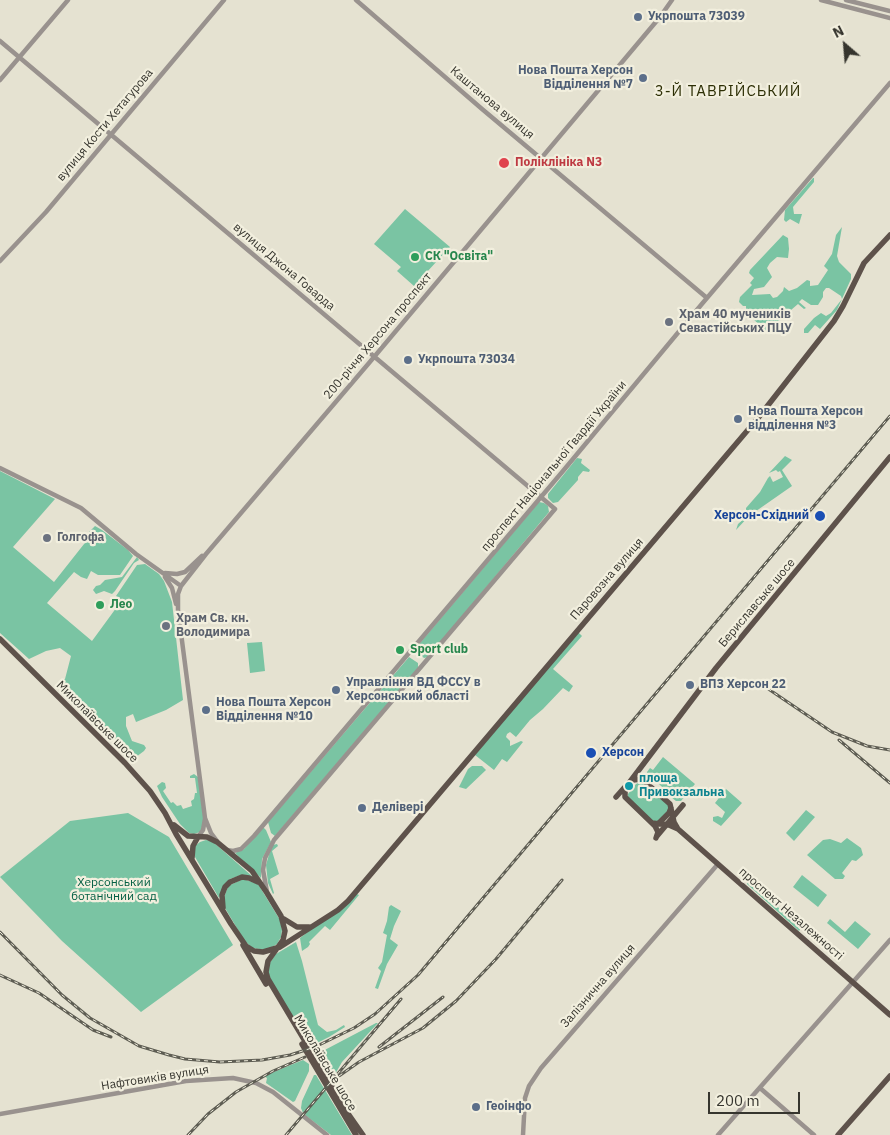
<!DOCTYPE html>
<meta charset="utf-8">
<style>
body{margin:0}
#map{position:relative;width:890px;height:1135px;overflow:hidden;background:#e5e2d1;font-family:"IBM Plex Sans",sans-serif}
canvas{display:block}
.north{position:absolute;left:820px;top:20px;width:50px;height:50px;-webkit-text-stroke:4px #f2efde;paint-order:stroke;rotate:333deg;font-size:14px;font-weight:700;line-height:20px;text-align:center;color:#36352e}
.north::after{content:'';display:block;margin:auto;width:18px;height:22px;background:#36352e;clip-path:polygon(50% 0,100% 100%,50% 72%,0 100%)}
.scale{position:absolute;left:708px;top:1092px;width:92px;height:22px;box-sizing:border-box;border:2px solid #36352e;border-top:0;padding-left:6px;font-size:15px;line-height:18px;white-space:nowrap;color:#36352e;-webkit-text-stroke:4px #f2efde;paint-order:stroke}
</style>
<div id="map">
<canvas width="890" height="1135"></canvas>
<div class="north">N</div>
<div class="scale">200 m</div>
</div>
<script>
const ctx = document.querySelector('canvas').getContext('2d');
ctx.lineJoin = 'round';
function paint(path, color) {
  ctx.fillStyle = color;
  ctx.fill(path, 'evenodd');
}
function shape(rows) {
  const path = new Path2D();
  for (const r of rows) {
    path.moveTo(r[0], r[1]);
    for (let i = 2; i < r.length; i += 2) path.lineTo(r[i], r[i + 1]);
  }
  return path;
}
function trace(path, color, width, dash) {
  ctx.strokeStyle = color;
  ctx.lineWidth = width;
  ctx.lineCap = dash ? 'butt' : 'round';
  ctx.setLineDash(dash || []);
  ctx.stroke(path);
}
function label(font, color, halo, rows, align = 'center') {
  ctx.font = font + ' "IBM Plex Sans",sans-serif';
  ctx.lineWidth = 4.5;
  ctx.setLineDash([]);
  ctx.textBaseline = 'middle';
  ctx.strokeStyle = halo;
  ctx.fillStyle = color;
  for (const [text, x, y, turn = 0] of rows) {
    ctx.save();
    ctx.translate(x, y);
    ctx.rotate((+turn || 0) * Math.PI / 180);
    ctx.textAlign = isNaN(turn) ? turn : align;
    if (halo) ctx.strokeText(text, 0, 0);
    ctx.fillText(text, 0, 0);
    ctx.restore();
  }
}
paint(shape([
 [813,178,814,178,814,182,793,207,794,214,802,214,799,224,790,219,786,222,784,220,785,210],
 [405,209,450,247,414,286,397,271,401,267,374,244],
 [842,227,837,256,839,262,851,274,851,279,837,310,820,329,815,325,808,333,804,333,804,329,814,318,821,313,826,316,831,313,842,299,841,296,829,288,826,288,823,292,823,297,818,305,811,305,802,299,799,302,806,308,804,309,798,304,777,322,777,328,775,331,771,333,767,332,751,317,746,311,746,306,743,306,739,302,740,297,752,285,750,283,754,278,749,273,750,270,783,235,788,238,789,249,788,258,777,257,770,263,767,268,772,277,764,287,754,289,752,295,770,294,773,298,777,297,783,291,784,287,789,291,797,288,807,280,810,281,810,286,818,285,828,270,824,266,832,254,836,235],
 [785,456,792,460,782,470,792,486,749,516,736,530,738,524,746,517,746,508,760,492,768,478,770,476,773,482,783,477,780,471,778,472,776,470,769,473],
 [577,458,582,459,581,463,590,470,589,472,583,471,578,477,578,480,558,502,553,503,548,498,548,494],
 [0,471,55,499,13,547,54,582,88,539,89,532,95,526,102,530,128,550,133,556,120,575,98,575,91,571,87,579,81,577,74,572,47,603,92,641,122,600,116,596,137,565,145,564,159,574,164,581,172,602,183,700,166,710,136,722,133,714,126,717,126,726,132,741,144,745,146,748,144,751,136,757,132,757,127,755,112,735,102,727,100,719,85,716,64,692,61,683,62,679,65,679,71,656,60,648,46,651,29,659,0,633],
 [539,502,544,503,548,506,549,512,428,657,424,658,415,649],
 [137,557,139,560,134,563,115,591,112,594,104,591,96,594,93,590,96,586,100,585,105,580,122,577],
 [578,632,582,636,553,669,573,686,569,692,563,688,543,709,530,720,516,737,510,732,507,734,506,737,510,741,510,746,521,741,523,742,507,762,502,759,494,770,475,755],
 [262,642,265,671,250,673,247,643],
 [409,657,418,663,418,668,275,836,271,833,268,822],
 [663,757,695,784,681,801,676,801,663,791,664,789,656,781,653,779,651,781,647,776,647,772,650,768,653,770],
 [472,766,482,766,486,770,466,789,459,787,468,769],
 [194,774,198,777,204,822,200,832,194,834,189,833,180,824,162,797,157,786,162,782,165,783,166,788,163,791,171,803,173,802,177,806,181,805,183,809,192,806,191,801,194,799,195,793,197,793,195,778,190,778,190,776],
 [641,782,669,805,670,808,661,821,654,822,628,798,628,794,636,784],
 [726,789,742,803,721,826,713,821,713,817,718,816,722,818,725,812,715,803],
 [806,810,815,817,794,841,786,833],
 [128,813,169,837,233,945,141,1012,62,941,0,877,70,821],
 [263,827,266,830,271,842,262,859,261,878,235,853,244,849],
 [847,838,861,848,863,855,856,861,852,860,842,873,845,876,843,879,835,879,807,855,823,840,830,839,841,843],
 [206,840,212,841,253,877,241,875,230,879,219,898,195,857,195,846,200,842],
 [277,844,278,846,272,851,279,874,270,879,274,893,273,894,268,883,266,865,270,851,273,845],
 [802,875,827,895,818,907,793,887],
 [243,879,258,884,280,920,282,930,281,937,277,944,267,950,252,948,244,940,225,908,223,901,228,886],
 [749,881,801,928,799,931,747,884],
 [357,894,359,895,330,930,325,926,309,942,310,944,308,947,302,951,300,938],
 [391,905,401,911,394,926,390,939,398,945,387,964,378,989,375,988,381,971,378,968,382,962,387,935,383,933,387,921,389,907],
 [830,919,845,932,855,921,871,934,858,949,827,923],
 [296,942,302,961,318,1025,327,1032,336,1030,344,1025,345,1027,329,1037,313,1045,310,1038,306,1040,272,983,268,972,269,964,276,954],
 [376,1023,378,1023,342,1062,334,1076,332,1074,329,1076,318,1058,320,1055,319,1053],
 [303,1060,309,1064,309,1071,295,1101,293,1102,266,1083,267,1078,264,1076],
 [314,1075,316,1075,352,1135,331,1135,305,1115,307,1112,305,1110,303,1113,301,1108,302,1101]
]), '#7ac4a3');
trace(shape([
 [356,0,482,109,707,298],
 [821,0,890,18],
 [846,0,890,11],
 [0,41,555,509,274,840,265,858,263,870,267,892],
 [0,80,68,0],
 [0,261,46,212,224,0],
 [0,468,81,508,136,554,181,586],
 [165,573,177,574,185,572,202,556],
 [165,577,172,588,176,604],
 [198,837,203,830,205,819],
 [217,841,211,833,205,818,178,610,178,594,181,586,206,554,369,363,660,17,672,0],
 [227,850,233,851,241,849,254,836,563,471,701,305,890,83],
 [760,1088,814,1135],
 [0,1114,186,1081,233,1078,256,1083,273,1092,327,1135],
 [523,1135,525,1098,529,1086,541,1068,718,864],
 [718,1135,890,940]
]), '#99928e', 4.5);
trace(shape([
 [0,639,125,763,150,791,165,813,176,834,231,924,246,946,254,951,263,952,280,947,338,910,348,901,758,418,834,321,843,306,864,263,890,235],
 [629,783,716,668,890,457],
 [616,797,624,788],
 [652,823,669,825,678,829,890,1015],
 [658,824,669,813,671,808],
 [174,825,188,836,207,837,217,842,252,871,267,893,281,916,285,931,283,940,268,961,266,972,268,979,349,1115,363,1135],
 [657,836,683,805],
 [656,838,658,832,655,826,625,797,625,789,633,780,641,779,644,781,670,804,674,822,678,829],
 [192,858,193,846,198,837],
 [223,908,222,895,225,887,230,882,242,877,249,878,258,882],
 [284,919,297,927,309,927],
 [243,945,266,984],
 [302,1044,356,1135],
 [838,1135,890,1076]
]), '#5e524b', 5.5);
const rail = shape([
 [761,684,832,732,867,746,890,750],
 [839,740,890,783],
 [0,932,62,995,90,1018,139,1046,169,1055,185,1059,220,1062,262,1060,290,1055,315,1047,354,1028,375,1014,418,975,890,416],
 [0,975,39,993,93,1030,111,1037],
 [379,1047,443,997],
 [339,1076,359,1062,423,1028,456,1001,496,959,562,880],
 [188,1135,208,1114,236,1092,273,1071,305,1057],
 [286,1135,401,999]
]);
trace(rail, '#5e5d53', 3);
trace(rail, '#f2efde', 1, [4]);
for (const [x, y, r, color] of [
 [638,17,5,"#5c6f8a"],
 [643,78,5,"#5c6f8a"],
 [504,163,6,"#e0444e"],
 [415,257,5,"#2e9e5b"],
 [669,322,5,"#6b7280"],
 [408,360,5,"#5c6f8a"],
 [738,419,5,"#5c6f8a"],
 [820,516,6,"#1a4fb4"],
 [47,538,5,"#6b7280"],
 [100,605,5,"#2e9e5b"],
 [166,626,5,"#6b7280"],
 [400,650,5,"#2e9e5b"],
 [690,685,5,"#5c6f8a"],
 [336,690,5,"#5c6f8a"],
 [206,710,5,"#5c6f8a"],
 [591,753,6,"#1a4fb4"],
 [629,786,5,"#0f9aa8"],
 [362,808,5,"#5c6f8a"],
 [476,1107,5,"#5c6f8a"]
]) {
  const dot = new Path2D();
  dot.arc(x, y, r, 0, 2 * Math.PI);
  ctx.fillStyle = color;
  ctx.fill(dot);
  trace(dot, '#f2efde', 2);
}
label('bold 12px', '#4e5e75', '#f2efde', [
 ["Укрпошта 73039",648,17],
 ["Нова Пошта Херсон",633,71,"right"],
 ["Відділення №7",633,85,"right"],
 ["Укрпошта 73034",418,360],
 ["Нова Пошта Херсон",748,412],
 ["відділення №3",748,426],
 ["Управління ВД ФССУ в",346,683],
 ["Херсонський області",346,697],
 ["ВПЗ Херсон 22",700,685],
 ["Нова Пошта Херсон",216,703],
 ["Відділення №10",216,717],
 ["Делівері",372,808],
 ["Геоінфо",486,1107]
], 'left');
label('12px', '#36352e', '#f2efde', [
 ["Каштанова вулиця",492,103,40],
 ["вулиця Кости Хетагурова",105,125,-50],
 ["вулиця Джона Говарда",284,267,40],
 ["200-річчя Херсона проспект",378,336,-50],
 ["проспект Національної Гвардії України",554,466,-50],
 ["Паровозна вулиця",607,579,-49],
 ["Бериславське шосе",757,603,-50],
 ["Миколаївське шосе",97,722,45],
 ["проспект Незалежності",791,914,41],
 ["Залізнична вулиця",598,986,-49],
 ["Миколаївське шосе",325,1063,59],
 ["Нафтовиків вулиця",155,1078,-9]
]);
label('bold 12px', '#be3a42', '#f2efde', [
 ["Поліклініка N3",515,163]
], 'left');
label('bold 12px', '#27864d', '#f2efde', [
 ["СК \"Освіта\"",425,257],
 ["Лео",110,605],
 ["Sport club",410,650]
], 'left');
label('bold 12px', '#5b616d', '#f2efde', [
 ["Храм 40 мучеників",679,315],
 ["Севастійських ПЦУ",679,329],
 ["Голгофа",57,538],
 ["Храм Св. кн.",176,619],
 ["Володимира",176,633]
], 'left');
label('bold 12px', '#164399', '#f2efde', [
 ["Херсон-Східний",809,516],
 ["Херсон",602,753,"left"]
], 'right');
label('bold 12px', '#0d838f', '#f2efde', [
 ["площа",639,779],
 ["Привокзальна",639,793]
], 'left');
label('12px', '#035f43', '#f2efde', [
 ["Херсонський",114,883],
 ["ботанічний сад",114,897]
]);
ctx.letterSpacing = '1px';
label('15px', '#2d2f05', '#f2efde', [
 ["3-Й ТАВРІЙСЬКИЙ",728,92]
]);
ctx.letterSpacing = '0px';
</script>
